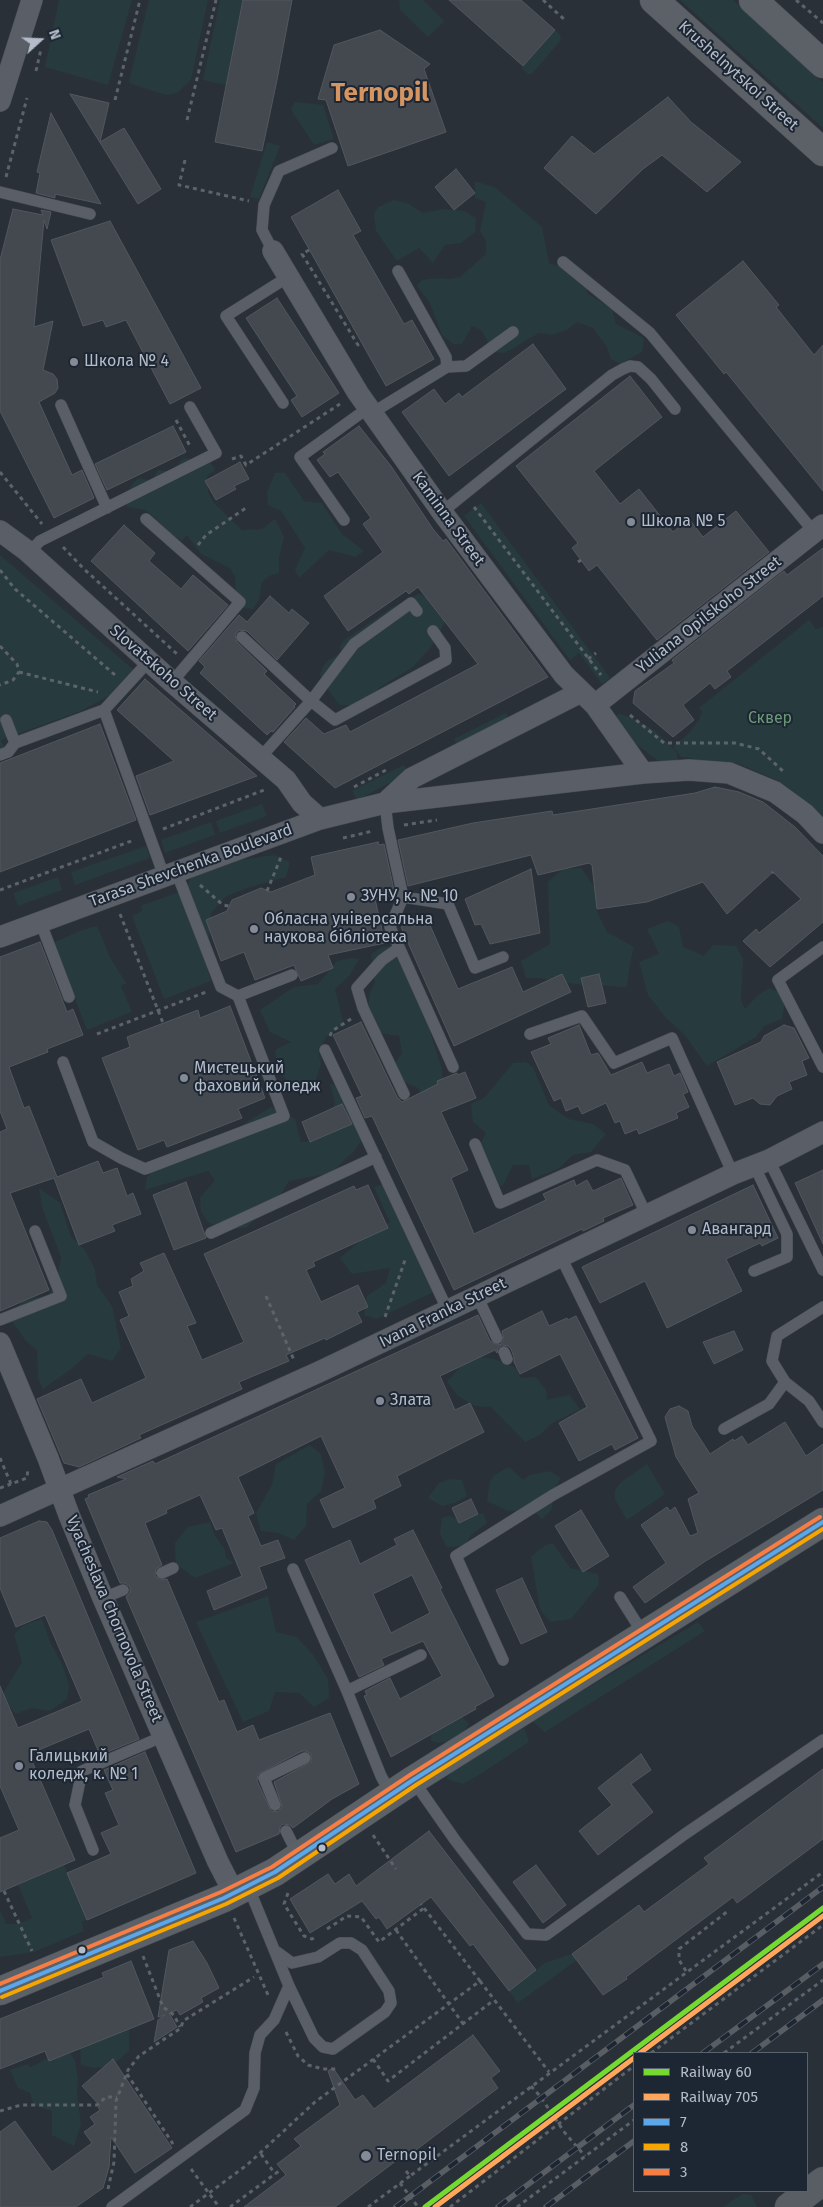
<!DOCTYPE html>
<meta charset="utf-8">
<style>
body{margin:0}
#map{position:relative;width:823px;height:2207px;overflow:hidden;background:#2a3038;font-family:"Fira Sans",sans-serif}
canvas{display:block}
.legend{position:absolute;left:633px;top:2052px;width:175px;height:140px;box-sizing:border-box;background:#1d2633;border:1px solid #59626f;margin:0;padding:6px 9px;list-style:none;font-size:15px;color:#b4bcc9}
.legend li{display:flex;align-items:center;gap:10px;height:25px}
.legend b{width:25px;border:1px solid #59626f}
.north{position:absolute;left:15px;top:15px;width:50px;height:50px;-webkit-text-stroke:4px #1d2633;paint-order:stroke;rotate:70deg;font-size:14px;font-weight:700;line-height:20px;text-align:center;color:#b4bcc9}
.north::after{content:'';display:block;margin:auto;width:18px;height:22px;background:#b4bcc9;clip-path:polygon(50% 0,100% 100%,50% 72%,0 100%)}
</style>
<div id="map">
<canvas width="823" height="2207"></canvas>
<ul class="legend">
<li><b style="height:6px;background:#74d930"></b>Railway 60</li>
<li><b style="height:6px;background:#ffa55c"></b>Railway 705</li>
<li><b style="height:6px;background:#5aa8eb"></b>7</li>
<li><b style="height:6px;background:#f7a600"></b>8</li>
<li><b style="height:6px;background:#f77d43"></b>3</li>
</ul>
<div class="north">N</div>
</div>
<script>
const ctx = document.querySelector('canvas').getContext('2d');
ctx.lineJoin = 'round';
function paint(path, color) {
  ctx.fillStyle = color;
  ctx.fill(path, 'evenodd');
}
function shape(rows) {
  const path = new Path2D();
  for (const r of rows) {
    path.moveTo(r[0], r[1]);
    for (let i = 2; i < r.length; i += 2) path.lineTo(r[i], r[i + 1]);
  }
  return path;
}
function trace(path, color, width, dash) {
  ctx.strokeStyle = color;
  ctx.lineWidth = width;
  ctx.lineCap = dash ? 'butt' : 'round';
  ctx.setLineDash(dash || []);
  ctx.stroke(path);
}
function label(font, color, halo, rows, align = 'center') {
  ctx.font = font + ' "Fira Sans",sans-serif';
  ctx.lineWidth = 4;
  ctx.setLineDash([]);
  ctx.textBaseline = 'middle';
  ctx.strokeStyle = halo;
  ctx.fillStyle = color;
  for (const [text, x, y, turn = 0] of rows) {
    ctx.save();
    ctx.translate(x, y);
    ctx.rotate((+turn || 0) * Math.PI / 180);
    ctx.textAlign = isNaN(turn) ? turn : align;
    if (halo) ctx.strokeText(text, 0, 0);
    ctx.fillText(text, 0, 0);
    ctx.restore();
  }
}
paint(shape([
 [59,0,132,0,108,85,45,67],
 [149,0,208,0,191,80,177,93,166,95,131,84,129,81],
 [220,0,243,0,226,85,203,80],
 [399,0,423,0,444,21,428,37,400,10],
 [680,0,733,0,823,82,823,128],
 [555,30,560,35,561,40,532,74,528,74,521,68],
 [295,102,323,105,334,139,314,145,291,110],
 [267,142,280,146,259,199,250,197],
 [475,181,496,188,542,227,549,263,584,275,587,293,612,309,616,324,644,338,642,352,620,364,611,359,607,347,593,328,577,322,567,330,552,335,539,333,505,353,494,352,481,330,472,326,462,344,453,344,442,335,430,303,417,286,422,280,438,278,449,279,460,277,486,254,486,241,480,231,486,202,475,198],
 [394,200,407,203,423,213,443,209,464,211,476,218,475,232,461,243,445,245,433,263,419,248,397,261,376,231,374,214,378,207],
 [183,458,210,461,215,470,207,476,208,492,214,503,242,530,262,529,275,519,284,537,279,558,279,573,269,576,262,582,259,600,253,609,243,608,236,591,235,577,230,568,201,554,187,535,182,540,174,536,146,510,127,507,127,494,133,483,139,478,151,481,158,470,171,472],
 [275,473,285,473,304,501,322,503,342,534,364,551,355,557,329,550,299,578,295,570,305,548,281,511,268,505,267,492],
 [481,503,610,678,602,684,579,653,570,660,464,516],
 [0,555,135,671,114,693,81,711,1,740,5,750,0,753],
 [419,594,432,599,448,617,431,647,413,667,379,688,370,698,355,705,340,705,326,687,320,674,324,665,329,660,341,653,340,646,343,641,396,605],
 [809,620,816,629,823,627,823,823,792,790,777,780,739,764,721,762,703,764,691,758,681,757,673,747,691,731,699,720,702,712,699,708],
 [506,713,510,721,458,748,454,739],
 [620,714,630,717,654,730,677,753,678,763,658,761,630,739,617,719,617,715],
 [404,765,409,773,357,800,352,791],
 [262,804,267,816,220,833,216,821],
 [211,822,215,835,165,853,161,840],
 [146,846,150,858,75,885,71,872],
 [274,855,290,862,286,877,247,888,225,897,211,913,209,940,214,964,207,968,211,981,164,999,132,916,142,911,142,905,186,890,192,874,205,865],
 [581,868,596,889,596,909,607,932,634,947,630,964,627,987,576,984,540,978,526,978,521,961,550,944,548,882,563,869],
 [58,877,62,890,18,906,13,893],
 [668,921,679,927,683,947,704,956,713,945,736,946,743,959,741,1000,745,1009,758,995,769,988,786,995,782,1019,764,1026,756,1037,707,1066,684,1034,667,1019,648,995,639,962,659,954,647,929],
 [97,926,111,959,126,983,121,986,132,1012,87,1030,53,943,82,930],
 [397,945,413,977,441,1066,447,1105,434,1111,418,1088,402,1081,389,1072,402,1053,399,1036,381,1033,366,1016,370,993,375,982,371,954,382,947],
 [351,958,359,959,350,975,335,989,344,1025,327,1036,318,1050,321,1064,313,1088,292,1086,277,1069,275,1050,291,1042,270,1032,260,1010,294,987,318,984,337,961],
 [526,1062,533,1067,549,1105,568,1119,593,1124,606,1134,591,1152,573,1155,558,1169,532,1179,529,1165,513,1165,503,1185,495,1190,484,1182,478,1166,478,1149,486,1133,473,1122,471,1104,484,1098,513,1063],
 [330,1084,347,1087,366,1133,355,1150,331,1173,289,1181,278,1199,247,1227,228,1230,209,1223,201,1212,200,1198,215,1180,208,1171,145,1190,147,1177,161,1160,236,1129,271,1107,295,1119,301,1142,315,1141,325,1126,335,1103],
 [383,1184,434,1292,376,1319,364,1315,367,1296,386,1283,390,1268,352,1274,340,1258,366,1236,390,1222,374,1187],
 [39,1188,60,1203,71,1237,85,1250,95,1270,97,1285,112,1306,121,1348,112,1361,88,1354,70,1370,43,1389,38,1378,37,1350,26,1341,8,1316,23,1301,49,1295,57,1279,61,1257,42,1207],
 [475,1356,494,1359,516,1368,521,1378,536,1377,546,1390,547,1400,569,1395,580,1409,551,1424,540,1435,525,1442,491,1407,475,1406,458,1396,447,1382,467,1359],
 [310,1445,321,1454,325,1473,321,1491,307,1504,306,1526,294,1540,278,1533,261,1531,256,1513,272,1485,276,1464],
 [647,1464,665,1494,627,1520,615,1499,615,1490,620,1483],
 [509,1467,523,1480,529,1475,550,1471,561,1478,553,1491,552,1509,542,1519,532,1509,508,1511,487,1501,490,1481,496,1474],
 [451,1479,462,1480,467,1496,455,1503,442,1506,428,1498,439,1483],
 [483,1513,487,1523,472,1534,464,1546,447,1547,440,1534,442,1518,449,1516,460,1519],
 [210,1522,214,1534,225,1550,226,1558,234,1563,195,1578,176,1564,175,1543,188,1527],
 [553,1543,570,1568,598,1574,599,1585,571,1619,550,1622,540,1609,531,1557,544,1546],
 [268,1596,276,1632,297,1637,314,1656,328,1679,329,1698,314,1707,299,1693,275,1692,269,1711,243,1722,196,1622],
 [42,1619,50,1642,62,1664,69,1685,67,1699,50,1711,31,1708,15,1714,2,1695,22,1662,14,1634,24,1625],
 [698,1622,705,1631,545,1732,532,1721],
 [462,1717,469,1724,458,1740,438,1743,430,1740,434,1729],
 [524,1728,529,1742,479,1775,463,1784,446,1779,458,1764],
 [64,1865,87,1920,82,1922,84,1931,34,1952,0,1957,0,1910,6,1924,18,1924,32,1918,18,1885],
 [572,1954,577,1960,518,2003,509,1991,545,1963],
 [129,2026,129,2051,113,2065,95,2068,81,2065,80,2044],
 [67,2048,75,2061,78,2080,77,2093,81,2124,74,2146,52,2135,52,2111,34,2105,30,2093,18,2088,10,2070,27,2064,31,2067],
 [742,2194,751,2195,757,2207,723,2207]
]), '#273a3e');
const building = shape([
 [243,0,292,0,277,80,262,151,215,142,243,0],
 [449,0,521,0,555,30,523,66,449,0],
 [380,30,430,64,424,69,446,132,348,166,326,100,318,99,334,45,380,30],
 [70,94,109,103,100,142,124,128,161,189,138,204,70,94],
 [668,97,691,122,741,162,707,192,662,155,643,169,596,214,544,168,572,136,594,154,668,97],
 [51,113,101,204,55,194,55,198,36,193,40,173,37,172,51,113],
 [456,169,475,193,454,210,435,187,456,169],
 [338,190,361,231,353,235,404,324,412,320,434,359,386,386,291,217,338,190],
 [13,209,43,215,41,210,51,212,47,229,44,220,34,327,53,321,43,370,53,374,57,379,58,388,55,393,39,402,72,475,82,470,94,498,54,518,0,411,0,260,13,209],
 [110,221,201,388,170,404,126,320,106,327,103,320,83,326,51,240,110,221],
 [743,261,779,305,776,307,814,355,823,345,823,491,726,372,724,374,676,315,743,261],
 [277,298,339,393,302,417,291,400,297,396,246,318,277,298],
 [533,344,566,389,449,476,402,412,434,389,445,404,459,393,462,397,533,344],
 [630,376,662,417,594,471,620,504,639,489,673,532,689,519,703,537,736,511,769,552,657,640,597,565,589,571,572,548,578,543,516,466,630,376],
 [173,426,186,452,107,490,95,464,173,426],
 [359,426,391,466,433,529,443,541,446,539,548,677,335,788,284,742,306,718,324,734,346,725,350,732,478,664,418,587,409,594,406,591,348,631,324,596,383,552,363,524,371,518,338,472,330,477,317,460,325,454,323,452,359,426],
 [240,462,249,479,234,486,236,489,216,500,205,481,240,462],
 [124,525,155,553,149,561,181,589,193,575,228,605,188,651,91,561,124,525],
 [823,548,823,596,727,671,731,677,715,689,710,683,683,705,694,720,673,737,633,703,635,691,674,663,672,660,784,571,787,575,823,548],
 [270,596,289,613,292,609,309,623,277,660,247,631,239,630,235,635,237,642,267,671,264,674,296,704,294,706,295,707,273,732,271,731,267,735,200,673,205,667,199,661,239,615,247,622,270,596],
 [145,679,257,776,150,815,136,776,174,761,117,710,145,679],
 [100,724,136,820,0,872,0,763,100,724],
 [715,787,739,792,763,802,795,827,823,856,823,922,770,967,743,941,756,929,759,933,801,899,773,872,727,914,703,882,647,902,597,909,592,865,589,863,538,875,531,855,408,886,398,840,473,823,552,811,553,815,695,793,715,787],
 [378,842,379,845,384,844,394,890,389,891,390,896,375,899,385,943,328,955,333,968,301,981,294,965,255,980,244,952,221,961,206,920,227,911,232,900,261,888,271,892,315,875,311,857,378,842],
 [531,869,540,933,490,944,481,924,475,925,465,899,531,869],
 [426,916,458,989,512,967,523,992,562,974,571,992,454,1046,401,927,426,916],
 [40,942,67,1012,73,1009,83,1035,47,1049,48,1052,9,1067,24,1108,29,1106,57,1177,98,1161,103,1173,117,1168,127,1196,133,1193,141,1214,112,1225,115,1231,79,1245,54,1178,10,1193,49,1290,0,1311,0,1132,7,1129,0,1111,0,957,40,942],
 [599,974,606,1003,588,1007,581,978,599,974],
 [230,1006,265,1098,238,1109,242,1118,167,1147,164,1140,138,1150,102,1058,130,1047,127,1037,198,1010,200,1018,230,1006],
 [361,1022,397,1097,402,1102,438,1084,437,1081,457,1073,458,1075,465,1072,476,1098,441,1112,468,1170,451,1178,474,1234,546,1200,543,1194,574,1180,576,1186,587,1180,593,1191,621,1178,633,1205,603,1218,604,1221,583,1231,582,1229,454,1290,372,1116,365,1118,356,1098,362,1096,333,1035,361,1022],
 [579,1025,591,1055,598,1053,611,1075,642,1062,647,1073,669,1064,674,1076,680,1073,688,1092,683,1094,689,1107,676,1113,678,1118,639,1134,637,1129,625,1134,620,1121,615,1123,606,1103,582,1114,578,1106,566,1111,561,1098,554,1101,531,1052,551,1044,548,1038,579,1025],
 [784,1025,794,1028,809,1058,802,1061,807,1075,789,1082,792,1089,777,1096,770,1105,760,1104,753,1098,735,1105,717,1062,761,1042,764,1036,784,1025],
 [342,1104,352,1124,310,1142,302,1122,342,1104],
 [823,1170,823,1244,795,1183,823,1170],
 [186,1182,206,1238,174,1250,153,1195,186,1182],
 [368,1185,388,1228,313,1262,315,1266,306,1270,321,1302,358,1285,368,1307,357,1312,362,1322,326,1340,325,1338,286,1355,289,1361,239,1382,242,1389,139,1435,141,1438,79,1467,64,1463,37,1399,81,1379,92,1403,146,1378,120,1320,129,1316,119,1292,133,1286,131,1279,144,1271,140,1263,164,1253,196,1323,187,1326,202,1360,244,1342,204,1254,354,1186,356,1190,368,1185],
 [753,1185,778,1238,762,1246,760,1243,726,1259,742,1291,667,1328,645,1281,600,1303,582,1267,753,1185],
 [542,1311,549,1326,567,1318,568,1320,576,1316,638,1438,615,1450,612,1444,579,1461,559,1423,587,1407,560,1354,520,1374,514,1362,514,1357,511,1349,508,1346,502,1345,498,1348,497,1353,495,1350,440,1376,455,1410,470,1403,484,1432,397,1476,401,1486,373,1500,376,1508,333,1528,320,1500,345,1488,321,1436,238,1477,254,1513,248,1516,261,1546,278,1540,285,1558,259,1567,267,1588,214,1610,207,1591,242,1576,222,1528,216,1530,200,1495,166,1510,167,1513,145,1523,162,1565,156,1569,155,1576,161,1580,167,1579,219,1702,224,1700,237,1732,253,1725,259,1740,330,1713,359,1784,332,1799,293,1828,290,1825,283,1824,280,1827,279,1834,236,1852,126,1597,130,1592,130,1587,125,1583,120,1583,85,1499,89,1497,88,1495,126,1479,117,1477,153,1461,155,1464,478,1315,490,1341,497,1345,501,1344,504,1339,502,1331,542,1311],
 [302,1751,306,1751,311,1754,311,1762,274,1782,282,1806,278,1812,271,1811,257,1781,258,1774,302,1751],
 [734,1331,743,1350,714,1364,703,1342,734,1331],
 [679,1406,688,1411,692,1426,710,1454,733,1439,734,1441,742,1436,748,1445,785,1422,806,1456,823,1444,823,1490,704,1562,645,1603,633,1587,666,1563,641,1525,667,1507,670,1511,675,1507,690,1536,698,1533,688,1499,699,1493,676,1457,665,1417,670,1409,679,1406],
 [471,1499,478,1514,459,1523,452,1508,471,1499],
 [581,1510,609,1556,583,1572,555,1526,581,1510],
 [39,1521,47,1522,52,1530,139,1739,100,1755,89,1729,29,1754,75,1860,0,1892,0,1838,19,1830,0,1786,0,1686,18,1728,82,1701,45,1615,16,1627,0,1588,0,1538,39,1521],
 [413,1530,442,1588,440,1589,494,1696,475,1707,476,1709,391,1757,364,1696,367,1695,365,1691,390,1678,400,1699,442,1676,423,1641,381,1659,384,1665,359,1677,305,1560,350,1540,360,1564,397,1545,394,1539,413,1530],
 [412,1575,430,1613,391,1633,373,1594,412,1575],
 [522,1578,547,1632,521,1644,496,1590,522,1578],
 [145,1752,196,1873,87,1920,67,1873,111,1854,101,1833,119,1825,105,1793,113,1790,104,1770,145,1752],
 [641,1754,651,1770,631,1784,653,1812,598,1855,579,1831,612,1805,598,1788,641,1754],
 [823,1769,823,1839,737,1903,733,1897,626,1977,627,1979,603,1995,572,1954,639,1905,644,1912,709,1864,704,1858,823,1769],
 [429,1831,536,1970,509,1991,473,1944,470,1946,431,1897,387,1929,379,1917,376,1919,362,1901,310,1933,290,1899,328,1874,335,1884,349,1874,356,1886,429,1831],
 [536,1865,566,1905,543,1923,513,1882,536,1865],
 [193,1941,207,1963,219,1988,201,1998,203,2002,180,2015,177,2010,169,2013,177,2027,154,2042,158,2020,165,2015,158,2017,169,1950,193,1941],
 [131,1961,154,2019,49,2061,45,2051,0,2069,0,2019,104,1977,102,1973,131,1961],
 [473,2035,500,2071,491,2078,498,2088,408,2156,405,2154,335,2207,244,2207,286,2175,277,2164,301,2146,294,2139,340,2105,328,2071,333,2068,355,2100,363,2095,374,2109,473,2035],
 [113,2059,172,2148,135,2173,111,2137,109,2167,103,2188,76,2207,0,2207,0,2132,15,2121,52,2172,92,2143,84,2132,95,2124,90,2117,100,2110,98,2107,100,2106,82,2086,113,2059]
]);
paint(building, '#444950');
trace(building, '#52575f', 1);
const lane = shape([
 [0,192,90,214],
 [273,251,262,230,264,205,279,171,332,148],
 [563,262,650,333,814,532],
 [447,367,466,366,513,332],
 [283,403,226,316,288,277],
 [61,405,107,508],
 [372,413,447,367,446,357,398,271],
 [442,512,612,375,623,369,630,366,638,367,651,379,675,409],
 [146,519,240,602,172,682],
 [344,520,300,457,368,408],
 [29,553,40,541,216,453,190,407],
 [242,637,311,701,354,644,411,603,417,611],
 [104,710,164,876],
 [6,720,15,743,104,710,149,661],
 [0,755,8,752,15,743],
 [260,758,311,701,335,720,446,660,445,648,433,631],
 [385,803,388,828,403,897,448,904,475,968,503,957],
 [403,897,390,927,453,1067],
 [40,921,69,997],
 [823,947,778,980,823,1067],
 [399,948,382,960,357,988,363,1008,404,1094],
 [238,996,292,975],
 [530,1034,582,1016,614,1063,672,1038,733,1174],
 [325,1050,448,1311],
 [63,1062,93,1142,121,1158,145,1169,284,1116,238,996,221,987,176,871],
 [475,1144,500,1203,597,1160,625,1170,647,1216],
 [769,1160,823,1270],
 [211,1233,376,1157],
 [754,1271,787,1257,787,1234,754,1165],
 [477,1296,497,1338],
 [0,1320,61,1296,35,1231],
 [504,1352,507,1359],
 [785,1382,809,1401,823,1422],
 [724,1429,769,1404,785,1382,772,1361,777,1336,823,1307],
 [293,1569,347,1691],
 [162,1573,173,1568],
 [620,1597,644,1635],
 [103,1598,123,1590],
 [503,1660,456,1556,553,1495,651,1441,561,1257],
 [413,1780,455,1840,527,1934,546,1935,685,1834,823,1740],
 [391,1794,381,1776,347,1691,421,1655],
 [275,1805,264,1778,305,1758],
 [286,1831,298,1855],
 [93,1850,75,1805,82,1771,164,1736],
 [248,1886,289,1986,314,2038,323,2047,333,2049,385,2012,391,2003,389,1991,362,1950,351,1943,340,1943,318,1957,292,1963,277,1952],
 [112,2207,245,2110,254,2088,255,2053,260,2035,274,2020,289,1986]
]);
const street = shape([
 [0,101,32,0],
 [273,251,358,393,442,512,564,675,595,705,643,773],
 [0,531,26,550,172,682,286,780,302,803,320,819],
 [595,705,823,525],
 [385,803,412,778,581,692],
 [0,937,320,819,385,803,643,773,689,770,729,773,775,792,805,814,823,833],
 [0,1343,48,1458,69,1515,103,1598,218,1862,234,1893],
 [0,1516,321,1371,733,1174,769,1160,823,1132]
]);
const secondary = shape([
 [789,2207,823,2181]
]);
const primary = shape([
 [654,0,823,152],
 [753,0,823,64],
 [0,1991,224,1898,275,1872,413,1780,823,1522]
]);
trace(lane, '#484c53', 12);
trace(street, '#484c53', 22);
trace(secondary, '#484c53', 29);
trace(primary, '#484c55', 29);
trace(shape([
 [543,0,566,21],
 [796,0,823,23],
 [36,71,41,49],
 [115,100,140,0],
 [187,120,216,0],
 [185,160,179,185,249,201],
 [6,177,27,98],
 [309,250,302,254,358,345,354,348],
 [176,420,191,448],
 [232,459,241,456,246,465,340,404],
 [0,472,42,524],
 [474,507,601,675],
 [198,545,206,535,246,508],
 [63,547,84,569,177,654],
 [578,562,581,560],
 [0,570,15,589,115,675],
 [0,646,17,664,19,672,13,680,0,685],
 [588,659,596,653],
 [19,672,98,692],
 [630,715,664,743,735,743,759,749,784,772],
 [354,787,388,769],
 [404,825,437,820],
 [163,829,264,790],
 [343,838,373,831],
 [772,873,773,872],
 [200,885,223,905,229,906],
 [0,890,134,840],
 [267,891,281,857],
 [120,914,163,1023],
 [97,1034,206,992],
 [330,1036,332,1031,351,1019],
 [266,1296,294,1360],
 [385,1317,405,1260],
 [0,1458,11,1484,27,1478,28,1468],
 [0,1488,11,1484],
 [373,1835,396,1869],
 [4,1891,32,1951],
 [288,1893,284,1904,304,1936,312,1939,316,1937],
 [234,1918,268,1995],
 [327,1929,347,1916,361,1917,379,1942,424,1908],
 [396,1930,464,2025],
 [143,1956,163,2007,174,2015,180,2027],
 [686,1971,679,1960,679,1949,728,1911],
 [480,1981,549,2072],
 [286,2032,298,2056,308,2065,323,2069,337,2069],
 [651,2053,823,1925],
 [724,2053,823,1980],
 [373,2059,388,2081,494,2000],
 [127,2074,173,2144],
 [531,2086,540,2096,565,2133,585,2156],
 [0,2111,21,2105,97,2105,106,2097,117,2097],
 [261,2154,275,2174],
 [191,2169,219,2207],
 [406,2171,410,2176,823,1872],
 [400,2183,418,2207],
 [108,2189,114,2162,116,2101,128,2070,139,2056,181,2028,183,2021,254,1977],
 [190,2207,247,2165,315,2102,480,1981,421,1904],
 [230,2207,279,2171],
 [368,2207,410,2176],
 [450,2207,634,2066],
 [517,2207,634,2120]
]), '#5d636a', 3, [4, 4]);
trace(lane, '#5a5e66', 11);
trace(street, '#5a5e66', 21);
trace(secondary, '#595d64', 28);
trace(primary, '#5c6168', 28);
const rail = shape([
 [703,2053,823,1964],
 [752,2053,823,2000],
 [396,2207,823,1887],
 [498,2207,634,2105],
 [546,2207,634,2141]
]);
trace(rail, '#595d64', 5.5);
trace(rail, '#1d2633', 4, [11]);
trace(shape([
 [0,1991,224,1898,275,1872,413,1780,823,1522]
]), '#5aa8eb', 4);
trace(shape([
 [2,1997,226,1904,278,1878,416,1785,823,1529]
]), '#f7a600', 4);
trace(shape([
 [0,1984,221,1892,272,1867,410,1775,820,1517]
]), '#f77d43', 4);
trace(shape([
 [425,2207,823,1908]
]), '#74d930', 5);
trace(shape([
 [640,2053,823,1916],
 [435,2207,634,2058]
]), '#ffa55c', 5);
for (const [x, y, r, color] of [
 [74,362,5,"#848b96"],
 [631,522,5,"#848b96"],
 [351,897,5,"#848b96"],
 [254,929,5,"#848b96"],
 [184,1078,5,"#848b96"],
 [692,1230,5,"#848b96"],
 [380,1401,5,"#848b96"],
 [19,1766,5,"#848b96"],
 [322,1848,4.5,"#b4bcc9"],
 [82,1950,4.5,"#b4bcc9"],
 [366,2156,6,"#848b96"]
]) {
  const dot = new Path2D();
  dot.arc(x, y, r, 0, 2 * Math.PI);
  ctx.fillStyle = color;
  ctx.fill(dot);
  trace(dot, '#1d2633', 2);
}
label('16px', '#b4bcc9', '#1d2633', [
 ["Krushelnytskoi Street",738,76,42],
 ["Kaminna Street",448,519,54],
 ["Yuliana Opilskoho Street",709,615,-38],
 ["Slovatskoho Street",163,673,41],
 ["Tarasa Shevchenka Boulevard",191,866,-20],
 ["Ivana Franka Street",443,1313,-26],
 ["Vyacheslava Chornovola Street",114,1619,67]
]);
label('16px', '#b4bcc9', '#1d2633', [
 ["Школа № 4",84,362],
 ["Школа № 5",641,522],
 ["ЗУНУ, к. № 10",361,897],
 ["Обласна універсальна",264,920],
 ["наукова бібліотека",264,938],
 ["Мистецький",194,1069],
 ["фаховий коледж",194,1087],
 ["Авангард",702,1230],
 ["Злата",390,1401],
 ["Галицький",29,1757],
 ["коледж, к. № 1",29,1775],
 ["Ternopil",377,2156]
], 'left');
label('16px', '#6b9a76', '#1d2633', [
 ["Сквер",770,719]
]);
label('bold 26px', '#d59563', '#1d2633', [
 ["Ternopil",380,94]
]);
</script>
